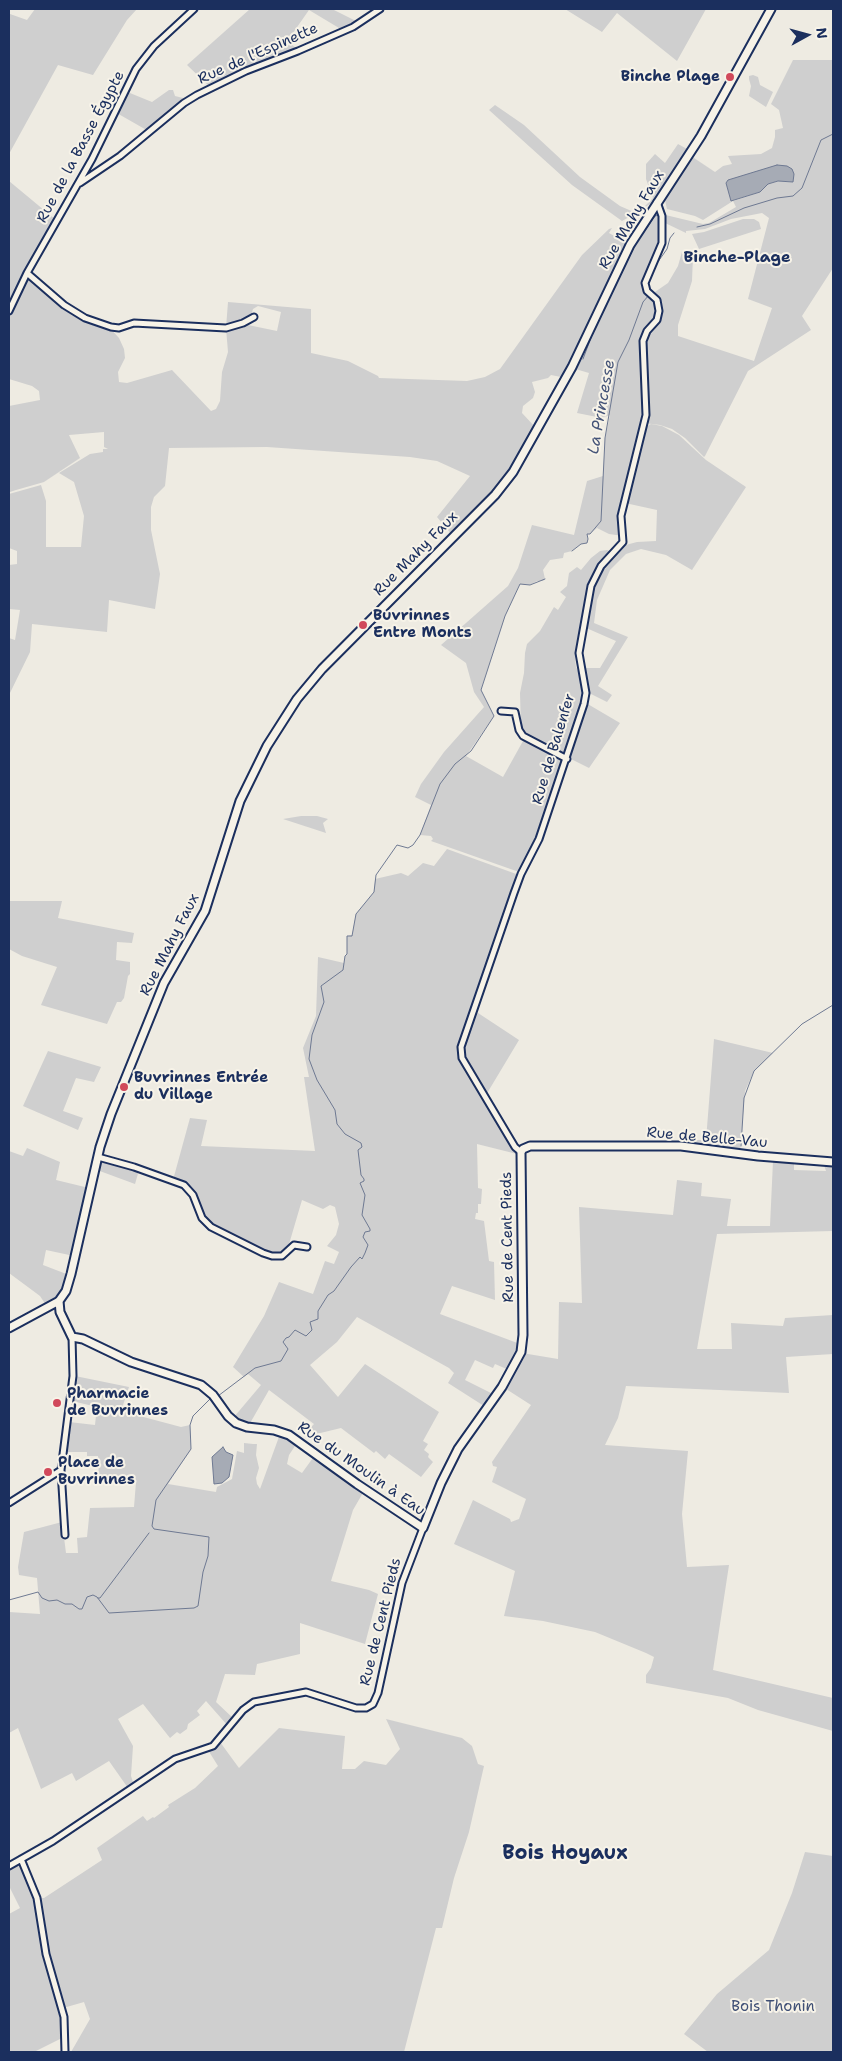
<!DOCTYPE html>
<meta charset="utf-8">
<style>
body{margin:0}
#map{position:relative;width:842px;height:2061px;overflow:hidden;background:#eeebe2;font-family:"Shantell Sans",sans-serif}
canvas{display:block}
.frame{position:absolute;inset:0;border:10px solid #1b2f5e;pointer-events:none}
.north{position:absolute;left:782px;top:10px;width:50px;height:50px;-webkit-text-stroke:4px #f7f3e8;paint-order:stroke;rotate:83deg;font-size:14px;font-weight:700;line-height:20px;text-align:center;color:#1b2f5e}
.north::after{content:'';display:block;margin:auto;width:18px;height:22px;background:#1b2f5e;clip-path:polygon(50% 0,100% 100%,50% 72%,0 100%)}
</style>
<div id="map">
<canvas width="842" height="2061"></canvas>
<div class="frame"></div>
<div class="north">N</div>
</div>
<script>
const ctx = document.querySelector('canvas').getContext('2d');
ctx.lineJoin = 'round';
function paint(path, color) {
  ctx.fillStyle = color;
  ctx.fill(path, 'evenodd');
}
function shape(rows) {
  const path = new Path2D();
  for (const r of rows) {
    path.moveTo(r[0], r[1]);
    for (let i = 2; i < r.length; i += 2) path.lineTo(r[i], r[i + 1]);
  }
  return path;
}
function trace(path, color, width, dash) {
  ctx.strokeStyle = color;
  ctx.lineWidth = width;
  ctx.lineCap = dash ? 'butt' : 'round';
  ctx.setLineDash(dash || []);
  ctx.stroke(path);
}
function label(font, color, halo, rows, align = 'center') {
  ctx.font = font + ' "Shantell Sans",sans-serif';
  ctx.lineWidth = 4;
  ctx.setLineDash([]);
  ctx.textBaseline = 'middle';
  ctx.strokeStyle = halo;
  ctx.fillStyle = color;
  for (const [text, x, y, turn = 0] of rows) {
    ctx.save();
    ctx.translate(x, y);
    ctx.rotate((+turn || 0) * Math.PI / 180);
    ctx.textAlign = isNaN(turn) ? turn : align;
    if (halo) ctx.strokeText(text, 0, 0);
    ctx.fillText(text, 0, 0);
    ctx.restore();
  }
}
paint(shape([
 [9,9,10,14,27,20,35,9,137,9,127,20,93,75,58,65,9,154],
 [250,9,332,9,356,21,358,24,344,31,309,10,288,40,298,51,211,88,187,65],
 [565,9,706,9,677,61,617,13,602,32],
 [793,60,833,60,833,268,802,316,811,330,748,371,705,456,704,457,685,438,672,429,660,425,644,423,621,512,623,536,609,534,597,528,590,534,587,534,588,539,587,543,581,544,572,551,564,553,563,558,550,560,543,570,545,579,543,581,537,581,530,585,520,584,505,616,481,690,494,716,466,756,503,777,523,741,521,738,564,761,538,839,519,872,431,841,433,839,431,836,420,835,431,805,415,797,421,784,444,752,484,707,474,692,466,663,441,645,508,586,518,568,532,525,574,535,587,481,603,476,605,438,610,415,602,418,577,413,589,373,572,368,566,378,551,375,548,378,532,382,535,392,533,398,523,406,522,413,536,428,537,433,500,486,452,535,437,517,470,476,437,461,410,457,267,447,169,448,165,486,154,497,151,507,151,530,160,574,155,609,109,600,107,632,32,624,30,652,9,695,10,676,9,675,9,638,15,640,20,610,9,609,9,565,17,564,17,551,9,548,9,494,41,485,46,501,46,547,81,547,84,516,74,482,59,473,90,454,103,452,103,449,108,449,104,447,104,432,69,435,80,458,44,482,16,490,10,492,9,489,9,406,40,400,39,391,32,386,9,379,9,316,27,280,30,278,60,303,109,327,119,338,124,349,125,358,118,372,119,382,127,383,172,370,211,411,216,409,220,401,222,372,228,352,226,328,228,302,311,309,311,353,348,361,378,376,379,378,467,381,485,377,500,369,582,255,609,229,612,228,609,233,630,245,653,212,703,224,709,223,736,207,733,201,703,220,695,216,667,209,664,196,691,156,715,172,723,166,732,164,728,156,761,154,772,148,775,137,775,130,783,128,779,110,771,104],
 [794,179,789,182,779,181,768,184,760,192,733,201,728,180],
 [762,213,769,218,748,299,772,308,754,361,678,336,678,325,692,281,693,256,682,252,678,266,668,283,652,294,645,283,662,243,663,222,686,233,686,231,705,229,731,219],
 [258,306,281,312,277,331,248,325,237,327,250,319,253,309],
 [753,75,758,77,760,85,773,92,766,107,749,96,751,86,749,79,749,76],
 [169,90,173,90,175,96,183,98,184,103,150,132,115,112,125,91,152,102],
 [495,105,524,125,580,177,620,206,636,213,622,221,572,185,489,110],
 [678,144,687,149,688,153,655,201,642,209,653,198,646,179,646,164,655,154,665,163],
 [9,181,56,220,13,298,9,299],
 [743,219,754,219,759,222,761,229,699,249,692,234,704,232],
 [651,424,662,426,679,435,706,460,746,487,692,570,666,555,641,549,626,554,610,570,597,600,594,623,628,637,598,686,612,695,607,702,587,692,581,668,600,668,616,641,584,627,590,594,599,571,622,546,637,542,656,541,657,510,625,503,644,428],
 [607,550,612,552,597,571,578,637,575,658,576,667,581,677,584,696,565,756,524,734,521,729,520,693,524,673,525,653,527,644,540,631,554,607,558,610,566,597,560,592,567,586,569,573,577,567,581,570,591,558,600,551],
 [586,703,620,723,589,768,569,758],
 [301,816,317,816,328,819,323,823,326,833,283,819],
 [447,849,519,875,458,1053,517,1154,477,1144,478,1188,482,1189,481,1204,478,1204,478,1213,476,1213,475,1219,484,1221,489,1261,494,1262,495,1300,452,1286,440,1314,520,1344,509,1370,495,1364,493,1368,475,1360,465,1380,493,1394,484,1406,448,1383,454,1373,449,1368,357,1317,337,1342,310,1365,338,1397,365,1364,439,1412,423,1441,428,1444,424,1450,429,1454,428,1457,433,1462,421,1477,389,1454,385,1459,376,1451,374,1453,341,1428,308,1436,303,1436,314,1424,269,1390,249,1425,239,1422,234,1417,261,1385,248,1374,244,1377,233,1367,264,1316,279,1282,313,1294,325,1261,334,1264,339,1252,327,1246,336,1235,339,1224,335,1207,330,1205,323,1209,302,1200,287,1251,286,1253,272,1255,246,1245,206,1221,194,1194,173,1180,190,1118,207,1120,201,1146,315,1151,304,1077,309,1077,303,1048,316,1016,318,957,344,963,345,956,347,954,347,936,352,935,356,914,374,892,375,879,401,873,408,876,423,863,434,866],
 [9,901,62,901,58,918,134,933,132,943,117,942,116,960,130,962,130,974,128,976,124,998,121,1002,117,1002,107,1024,41,1005,57,967,22,956,9,949],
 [475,1011,519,1040,486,1095,464,1058,463,1049],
 [714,1039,773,1053,754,1071,745,1091,740,1152,689,1145,688,1140,706,1140],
 [48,1051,101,1067,94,1082,76,1078,63,1111,83,1118,78,1130,23,1106],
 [27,1148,60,1162,56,1180,89,1188,74,1256,46,1250,43,1265,69,1275,58,1295,46,1305,40,1296,9,1273,9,1151,23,1156],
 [102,1159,139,1170,135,1184,97,1170,99,1161],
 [773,1161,794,1162,794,1170,826,1171,824,1165,833,1164,833,1231,717,1234,697,1349,732,1349,731,1323,783,1326,785,1318,833,1315,833,1354,786,1357,789,1393,626,1386,618,1418,605,1445,688,1451,682,1514,687,1567,729,1565,713,1670,833,1698,833,1731,758,1710,728,1698,646,1683,646,1675,651,1668,654,1657,646,1653,595,1632,543,1621,504,1616,515,1571,454,1544,473,1500,510,1519,511,1522,519,1519,526,1499,492,1482,497,1467,493,1466,492,1462,531,1405,503,1387,522,1353,558,1359,559,1302,582,1303,579,1207,673,1215,677,1180,702,1183,701,1196,731,1199,727,1226,770,1226],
 [75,1376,129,1387,121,1411,181,1427,190,1425,191,1449,168,1484,216,1492,217,1487,232,1479,237,1451,244,1453,244,1443,253,1444,257,1444,256,1455,259,1468,256,1478,257,1484,260,1489,280,1434,297,1443,289,1455,287,1464,302,1473,315,1455,364,1491,353,1510,331,1581,369,1590,378,1594,365,1644,300,1623,300,1654,257,1664,255,1675,225,1674,216,1702,234,1719,228,1726,206,1701,197,1711,200,1715,188,1724,187,1729,180,1734,177,1732,170,1738,143,1704,118,1719,133,1746,131,1776,134,1785,128,1788,109,1761,76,1781,72,1773,41,1789,18,1728,9,1733,9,1612,40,1614,37,1578,19,1575,18,1567,24,1532,62,1522,66,1553,78,1553,77,1538,87,1537,90,1508,134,1507,136,1482,99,1479,98,1456,87,1456,87,1452,65,1452,69,1422,95,1425,97,1407,72,1401],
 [386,1719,462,1738,472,1746,478,1764,484,1766,469,1832,454,1878,442,1928,436,1928,404,2052,71,2052,90,2019,84,2002,63,2008,49,1964,38,1898,44,1898,102,1860,97,1848,143,1816,147,1821,153,1817,154,1818,169,1807,168,1805,195,1788,218,1766,208,1750,220,1742,239,1768,279,1728,345,1736,342,1769,355,1769,364,1761,386,1765,400,1749],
 [805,1852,833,1856,833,2052,708,2052,684,2034,717,1994,769,1950,792,1893],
 [19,1862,36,1896,44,1949,62,2014,62,2038,34,2052,9,2052,9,1914,20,1908,9,1886,9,1868]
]), '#cfcfcf');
const water = shape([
 [777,165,787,166,792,169,794,174,793,182,778,181,768,184,760,192,731,201,726,183,728,180,777,165],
 [223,1447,226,1452,233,1455,229,1477,222,1483,214,1484,212,1457,223,1447]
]);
paint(water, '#a6abb5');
trace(water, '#6e7992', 1);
trace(shape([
 [697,227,710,224,744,208,777,198,793,196,802,188,821,140,833,134],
 [655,266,667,249,670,238,674,233],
 [583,359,592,335,635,245,655,216,659,215],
 [572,551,581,544,587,543,588,539,587,534,590,534,601,521,605,438,618,362,629,340,643,302,649,295],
 [741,1146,744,1098,754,1071,802,1024,833,1005],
 [218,1396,255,1368,281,1361,288,1349,283,1342,286,1338,289,1337,295,1330,306,1336,312,1330,310,1322,318,1319,318,1311,328,1295,334,1291,351,1267,360,1257,362,1259,365,1253,368,1245,363,1237,365,1232,370,1231,370,1229,362,1215,365,1195,360,1183,364,1181,364,1179,361,1175,358,1150,362,1147,361,1143,345,1134,337,1124,335,1110,317,1080,309,1059,312,1035,324,1002,321,986,343,970,345,956,347,954,347,936,352,936,356,914,374,892,376,875,397,845,408,848,413,845,420,835,440,784,455,764,471,751,494,716,481,690,505,616,520,584,530,585,545,579],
 [98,1598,100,1598,149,1533],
 [9,1600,38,1592,42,1598,49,1601,57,1600,65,1604,72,1604,79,1609,82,1609,87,1597,93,1595,97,1597,109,1613,194,1608,198,1606,203,1572,208,1556,209,1537,154,1529,152,1526,156,1500,191,1449,190,1425,193,1416,210,1399]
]), '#6e7992', 1);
const street = shape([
 [80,183,120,156,184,103,197,95,246,71,298,51,353,27,380,9],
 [27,273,64,305,85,318,111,327,119,328,134,323,226,328,243,323,254,317],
 [9,311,27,273,92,159,136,69,154,46,194,9],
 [501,711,515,712,519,730,523,736,567,759],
 [521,1152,515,1147,462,1058,461,1047,514,893,521,874,539,839,584,704,586,693,579,653,591,586,601,566,623,542,621,516,646,415,643,341,647,331,657,320,659,311,657,300,647,291,645,283,662,243,662,216,657,202],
 [98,1157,134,1167,184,1185,193,1195,202,1218,211,1227,263,1253,272,1256,282,1256,294,1245,307,1247],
 [9,1503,61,1470],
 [65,1535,61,1470,73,1376,72,1337],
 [21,1859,37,1898,46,1954,64,2017,65,2052],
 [9,1866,53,1841,175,1759,213,1746,243,1710,254,1702,306,1692,356,1708,366,1708,373,1704,378,1693,402,1583,423,1528]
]);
const secondary = shape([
 [59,1301,60,1312,72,1337,83,1339,131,1362,201,1385,213,1395,228,1416,236,1423,247,1427,274,1430,289,1435,357,1484,423,1528,441,1483,458,1449,502,1387,521,1352,523,1335,521,1152,523,1149,530,1146,681,1146,758,1156,833,1162],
 [9,1328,59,1301,66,1291,71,1274,100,1147,111,1114,164,983,205,911,240,801,267,746,297,699,322,669,495,495,513,472,572,367,630,245,701,136,771,9]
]);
trace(street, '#1b2f5e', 9);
trace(secondary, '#1b2f5e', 11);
trace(street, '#f7f3e8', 5);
trace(secondary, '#f7f3e8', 7);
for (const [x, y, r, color] of [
 [730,77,5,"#d1495b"],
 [363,625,5,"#d1495b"],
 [124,1087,5,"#d1495b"],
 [57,1403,5,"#d1495b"],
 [48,1472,5,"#d1495b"]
]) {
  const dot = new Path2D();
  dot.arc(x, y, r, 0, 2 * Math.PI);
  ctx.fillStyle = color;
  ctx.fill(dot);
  trace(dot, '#f7f3e8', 2);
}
label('15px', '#1b2f5e', '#f7f3e8', [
 ["Rue de l'Espinette",258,54,-24],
 ["Rue de la Basse Égypte",81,147,-62],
 ["Rue Mahy Faux",632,220,-59],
 ["Rue Mahy Faux",416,554,-45],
 ["Rue de Balenfer",554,749,-73],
 ["Rue Mahy Faux",170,945,-63],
 ["Rue de Belle-Vau",707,1138,5],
 ["Rue de Cent Pieds",508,1237,-91],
 ["Rue du Moulin à Eau",361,1469,35],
 ["Rue de Cent Pieds",381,1622,-76]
]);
label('bold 15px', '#1b2f5e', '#f7f3e8', [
 ["Binche Plage",720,77,"right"],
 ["Buvrinnes",373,616],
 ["Entre Monts",373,633],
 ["Buvrinnes Entrée",134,1078],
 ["du Village",134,1095],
 ["Pharmacie",67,1394],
 ["de Buvrinnes",67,1411],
 ["Place de",58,1463],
 ["Buvrinnes",58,1480]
], 'left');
label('15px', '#3f4f75', '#f7f3e8', [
 ["Bois Thonin",773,2007]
]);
label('bold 16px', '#1b2f5e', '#f7f3e8', [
 ["Binche-Plage",737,258]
]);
label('italic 16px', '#455478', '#f7f3e8', [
 ["La Princesse",602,407,-80]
]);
label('bold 20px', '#1b2f5e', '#f7f3e8', [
 ["Bois Hoyaux",565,1854]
]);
</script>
